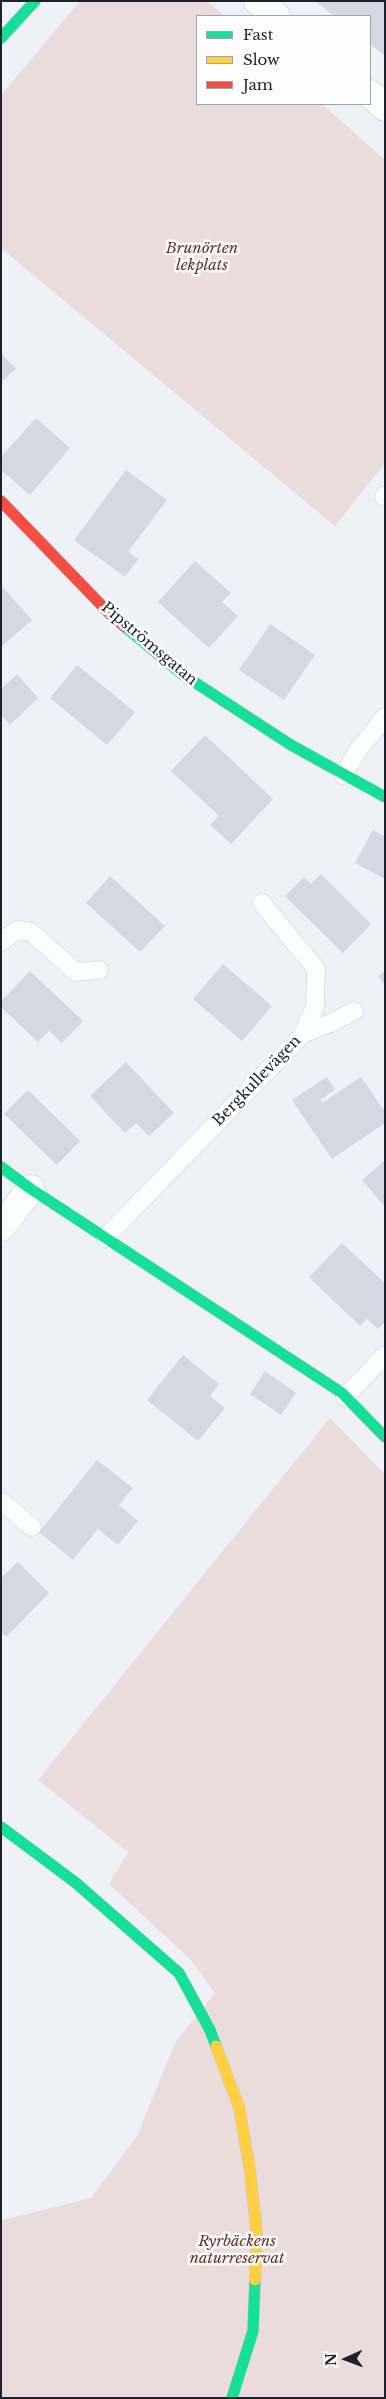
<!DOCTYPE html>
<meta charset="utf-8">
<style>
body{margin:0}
#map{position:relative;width:386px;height:2399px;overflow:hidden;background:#eef1f8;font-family:"Libre Baskerville",serif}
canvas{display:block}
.frame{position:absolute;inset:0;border:2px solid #1d212c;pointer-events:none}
.legend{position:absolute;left:196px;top:15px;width:175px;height:90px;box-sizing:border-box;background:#fcfcfc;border:1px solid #a3a4a9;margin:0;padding:6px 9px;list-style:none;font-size:15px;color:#1d212c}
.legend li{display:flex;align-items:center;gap:10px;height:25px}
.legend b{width:25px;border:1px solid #a3a4a9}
.north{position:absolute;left:321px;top:2334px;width:50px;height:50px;-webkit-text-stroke:4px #fcfcfc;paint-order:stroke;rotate:268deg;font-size:14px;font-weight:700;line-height:20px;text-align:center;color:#1d212c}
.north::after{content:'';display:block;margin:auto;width:18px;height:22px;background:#1d212c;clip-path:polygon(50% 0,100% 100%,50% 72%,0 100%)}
</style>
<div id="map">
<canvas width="386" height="2399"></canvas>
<div class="frame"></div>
<ul class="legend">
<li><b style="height:6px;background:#16e098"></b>Fast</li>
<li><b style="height:6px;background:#ffcf43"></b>Slow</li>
<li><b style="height:6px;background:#f24e42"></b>Jam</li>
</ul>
<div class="north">N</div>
</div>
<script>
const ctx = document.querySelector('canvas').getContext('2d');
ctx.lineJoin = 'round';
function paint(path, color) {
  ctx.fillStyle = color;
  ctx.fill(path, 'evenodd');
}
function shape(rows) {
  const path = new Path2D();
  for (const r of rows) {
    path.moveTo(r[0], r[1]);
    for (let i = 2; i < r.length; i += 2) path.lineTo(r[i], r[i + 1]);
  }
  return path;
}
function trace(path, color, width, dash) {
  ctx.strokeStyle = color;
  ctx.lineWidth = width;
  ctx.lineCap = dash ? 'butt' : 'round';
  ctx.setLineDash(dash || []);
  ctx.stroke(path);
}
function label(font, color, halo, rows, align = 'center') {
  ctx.font = font + ' "Libre Baskerville",serif';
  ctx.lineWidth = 5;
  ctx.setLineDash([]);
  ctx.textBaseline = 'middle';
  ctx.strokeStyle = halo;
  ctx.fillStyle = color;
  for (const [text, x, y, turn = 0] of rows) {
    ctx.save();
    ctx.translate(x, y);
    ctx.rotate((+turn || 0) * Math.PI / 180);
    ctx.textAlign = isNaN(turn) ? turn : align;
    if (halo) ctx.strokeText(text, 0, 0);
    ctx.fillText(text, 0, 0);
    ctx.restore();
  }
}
paint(shape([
 [80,1,207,1,224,16,197,16,197,104,322,104,385,160,385,463,335,526,1,248,1,95],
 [330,1418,385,1474,385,2398,1,2398,1,2222,3,2220,91,2198,137,2136,176,2041,215,1993,191,1960,109,1884,128,1852,38,1780]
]), '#e9dcdb');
paint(shape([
 [315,1,385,1,385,56,370,44,370,16,334,16],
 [1,353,16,369,1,382],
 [36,418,70,448,30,495,1,470,1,457],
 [126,470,167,500,128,552,138,559,125,577,74,540],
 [195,561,231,593,222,602,238,616,209,648,158,602],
 [1,585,32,620,1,647],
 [270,624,315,655,284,700,239,670],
 [77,665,135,712,107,745,50,698],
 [17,674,38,698,10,725,1,715,1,689],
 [205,735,273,799,231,844,210,825,219,816,171,771],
 [373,830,385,837,385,879,355,863],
 [321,874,371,924,343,953,285,896,304,877,311,884],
 [110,876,165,926,140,952,86,903],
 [223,964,272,1006,242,1041,193,999],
 [30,971,83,1021,62,1043,49,1031,38,1042,1,1007,1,1001],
 [385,971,385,985,378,976],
 [126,1062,174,1113,149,1136,136,1123,125,1133,90,1096],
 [327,1077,335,1090,320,1100,322,1103,361,1077,385,1112,385,1123,332,1159,292,1100],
 [28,1090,80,1141,57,1165,4,1114],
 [385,1160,385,1207,362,1180],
 [342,1243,385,1283,385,1322,378,1329,367,1319,360,1326,309,1277],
 [183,1355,219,1384,210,1396,225,1408,198,1441,147,1400],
 [265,1371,296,1393,281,1415,250,1394],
 [97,1460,133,1488,119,1505,138,1521,118,1545,98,1529,73,1560,39,1532],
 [18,1562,49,1593,6,1637,1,1632,1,1578]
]), '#d4d8e1');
const lane = shape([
 [384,497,385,495],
 [343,775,359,749,385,717],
 [1,942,17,930,31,932,76,972,99,970],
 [303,1034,333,1022,354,1011],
 [105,1238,303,1034,315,1007,316,969,262,903],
 [345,1397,385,1355],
 [1,1501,32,1527]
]);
const street = shape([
 [258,1,276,16],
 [370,94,385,107],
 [1,1227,31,1189]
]);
const fast = shape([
 [1,38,35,1],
 [124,626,182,674,291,745,385,797],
 [1,1167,31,1189,342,1393,385,1437],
 [1,1827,76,1883,179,1973,210,2030,216,2046],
 [232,2398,253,2331,255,2280]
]);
const slow = shape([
 [216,2046,239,2107,250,2170,257,2235,255,2280]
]);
const jam = shape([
 [1,501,108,612,124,626]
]);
trace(lane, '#c5c8d1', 19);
trace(street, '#c5c8d1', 29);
trace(fast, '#c5c8d1', 12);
trace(slow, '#c5c8d1', 12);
trace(jam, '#c5c8d1', 12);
trace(lane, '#fcfdfe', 18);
trace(street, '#fcfdfe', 28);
trace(fast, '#16e098', 11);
trace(slow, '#ffcf43', 11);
trace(jam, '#f24e42', 11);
label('italic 15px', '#653328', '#fcfcfc', [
 ["Brunörten",202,249],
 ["lekplats",202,266],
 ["Ryrbäckens",237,2242],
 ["naturreservat",237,2259]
]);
label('15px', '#1d212c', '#fcfcfc', [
 ["Pipströmsgatan",149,644,40],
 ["Bergkullevägen",257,1081,-46]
]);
</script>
